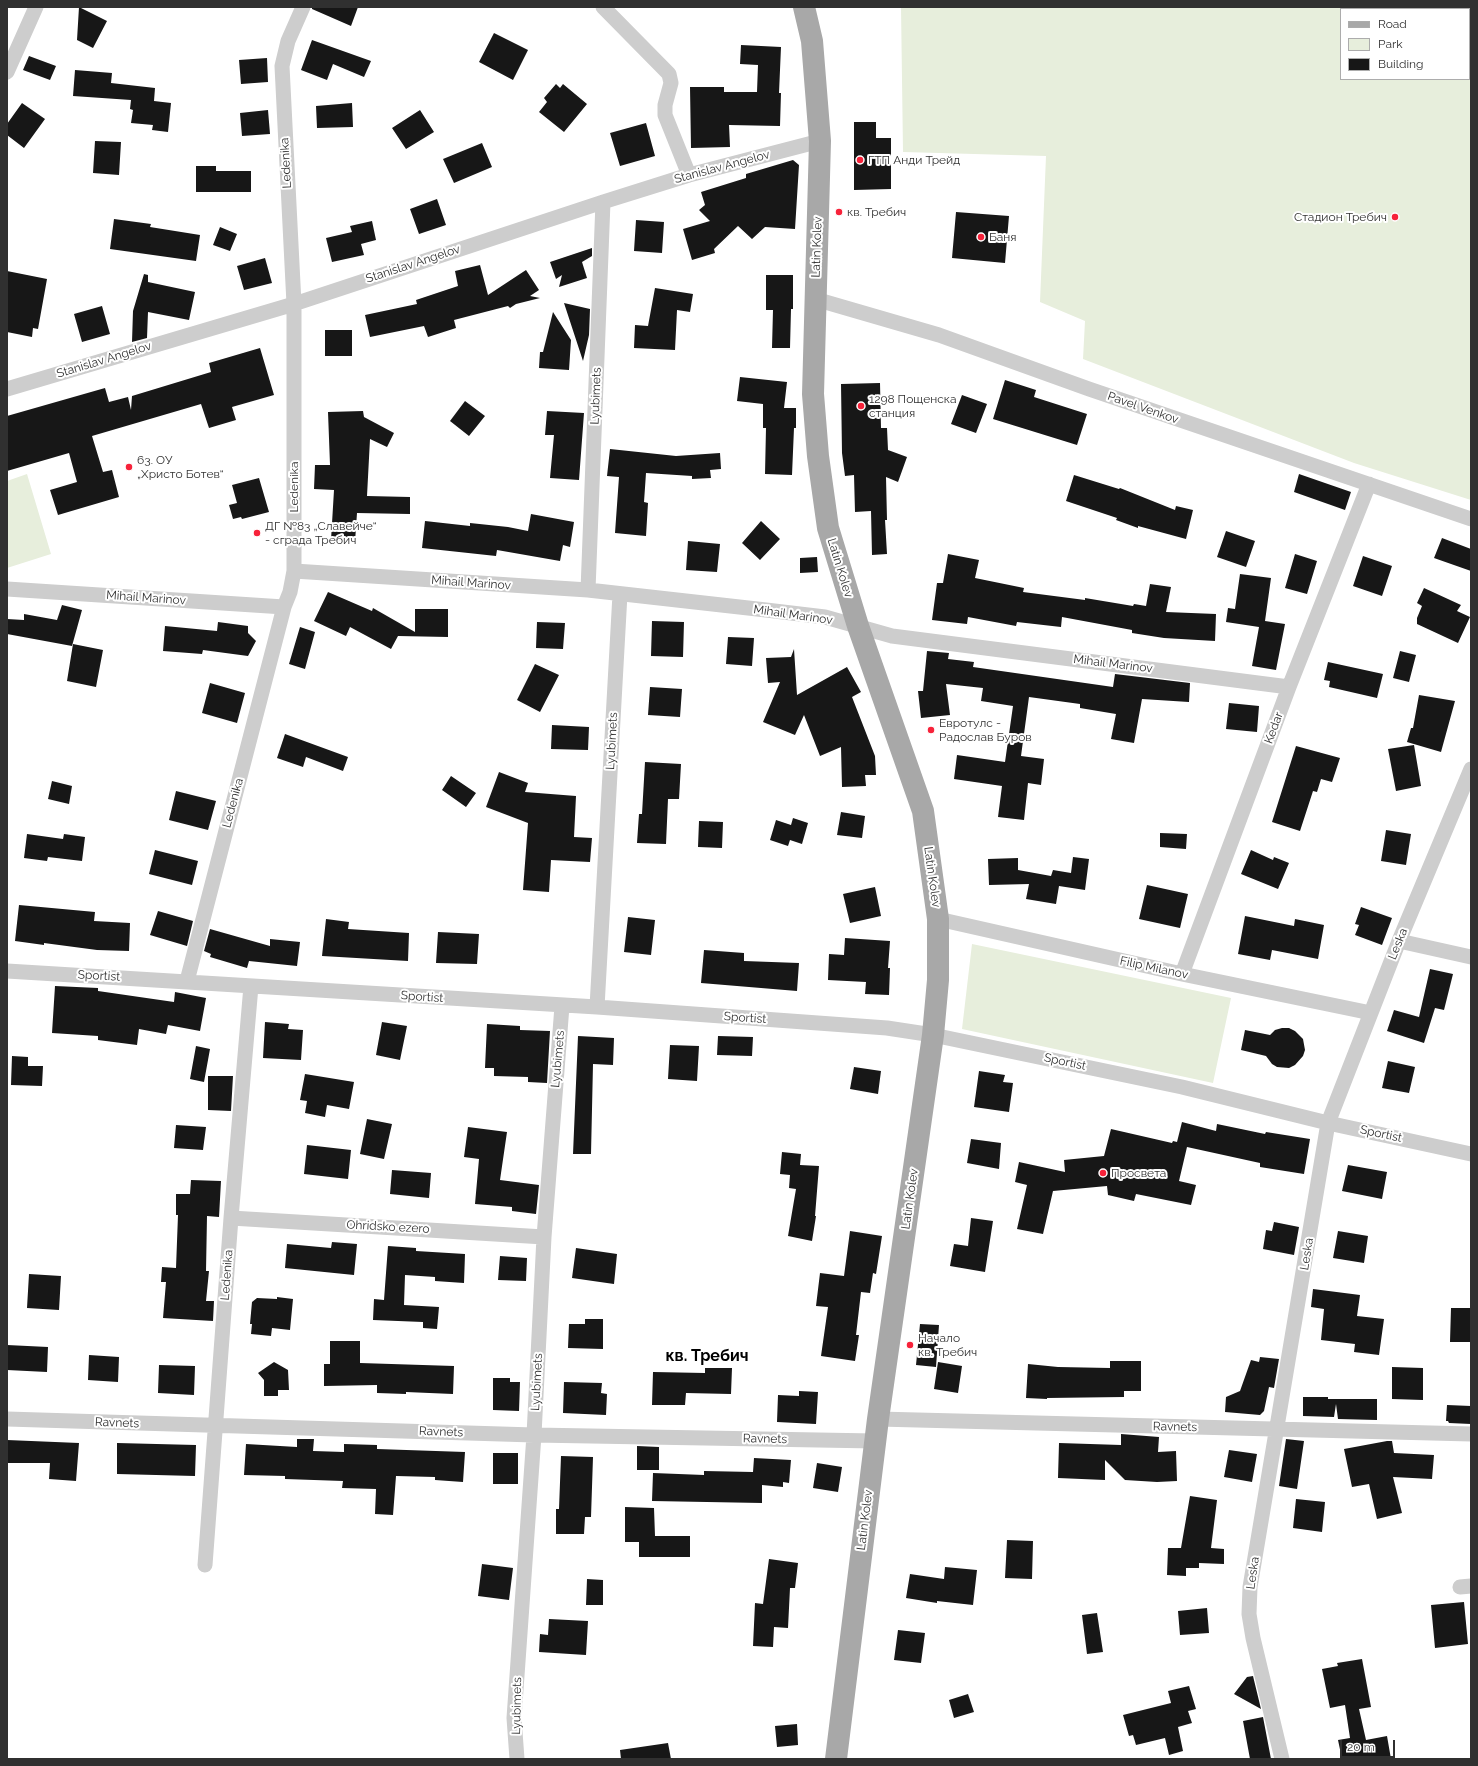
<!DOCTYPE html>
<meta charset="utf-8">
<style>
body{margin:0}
#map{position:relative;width:1478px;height:1766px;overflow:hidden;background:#fff;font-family:Raleway,sans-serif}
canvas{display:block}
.frame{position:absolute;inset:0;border:8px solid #303030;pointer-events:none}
.legend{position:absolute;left:1340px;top:8px;width:130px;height:72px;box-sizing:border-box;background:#fff;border:1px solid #acacac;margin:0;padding:5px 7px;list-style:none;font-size:12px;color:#303030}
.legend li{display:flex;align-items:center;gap:8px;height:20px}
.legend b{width:20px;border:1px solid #acacac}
.scale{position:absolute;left:1340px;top:1740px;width:55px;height:18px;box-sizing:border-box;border:2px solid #303030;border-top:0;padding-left:5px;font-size:12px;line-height:14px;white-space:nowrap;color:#303030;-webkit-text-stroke:3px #fff;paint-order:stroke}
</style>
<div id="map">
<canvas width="1478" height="1766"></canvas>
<div class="frame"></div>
<ul class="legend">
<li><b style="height:5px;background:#a8a8a8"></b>Road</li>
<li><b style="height:11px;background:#e7eedc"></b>Park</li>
<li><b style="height:11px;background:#171717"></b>Building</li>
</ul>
<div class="scale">20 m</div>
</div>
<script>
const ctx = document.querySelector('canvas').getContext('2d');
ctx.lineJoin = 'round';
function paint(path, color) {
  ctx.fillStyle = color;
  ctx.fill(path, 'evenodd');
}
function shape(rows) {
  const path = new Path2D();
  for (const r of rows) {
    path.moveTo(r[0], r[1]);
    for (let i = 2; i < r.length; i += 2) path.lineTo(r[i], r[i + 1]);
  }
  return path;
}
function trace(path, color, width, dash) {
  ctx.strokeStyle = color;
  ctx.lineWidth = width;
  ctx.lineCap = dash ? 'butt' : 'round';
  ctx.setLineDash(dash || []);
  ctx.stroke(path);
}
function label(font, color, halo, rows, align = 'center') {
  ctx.font = font + ' Raleway,sans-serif';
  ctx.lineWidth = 4;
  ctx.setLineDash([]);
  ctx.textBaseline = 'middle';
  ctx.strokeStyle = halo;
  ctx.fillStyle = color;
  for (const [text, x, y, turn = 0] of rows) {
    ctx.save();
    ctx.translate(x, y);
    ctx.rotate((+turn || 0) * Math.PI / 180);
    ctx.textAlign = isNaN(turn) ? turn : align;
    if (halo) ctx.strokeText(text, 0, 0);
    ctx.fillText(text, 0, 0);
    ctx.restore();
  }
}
paint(shape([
 [901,7,1471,7,1471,500,1354,463,1083,359,1085,321,1040,302,1046,156,903,152],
 [1341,9,1469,9,1469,79,1341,79],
 [27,474,51,554,7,568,7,481],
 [972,944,1231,998,1213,1083,962,1029]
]), '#e7eedc');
paint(shape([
 [79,7,107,21,93,48,77,40],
 [312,7,358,7,351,26,312,9],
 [494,33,528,50,513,80,479,62],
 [312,40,371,61,364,77,333,64,327,80,301,70],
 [741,45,781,47,779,93,781,93,780,126,729,125,730,147,691,148,690,87,724,87,724,92,757,92,758,65,740,64],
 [29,56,56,66,50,80,23,70],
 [267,58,268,82,241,84,239,60],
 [75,70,112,73,111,83,155,88,154,101,171,103,168,132,152,130,153,125,131,123,133,110,130,109,131,100,73,96],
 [556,84,560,88,563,84,587,104,564,132,539,112,547,102,544,98],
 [22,103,45,119,24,148,7,135,7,124],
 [352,103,353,127,317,128,316,106],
 [268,110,270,134,242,136,240,113],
 [420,110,434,132,406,149,392,128],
 [854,122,876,122,876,138,891,138,891,189,854,190],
 [646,123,655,156,620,166,610,133],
 [95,141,121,142,119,175,93,173],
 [482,143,492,167,454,183,443,159],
 [793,160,799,165,795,229,765,227,752,239,738,226,714,249,715,253,692,260,683,229,710,221,699,210,705,205,701,192,746,178,746,174],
 [196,166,216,166,216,171,251,171,251,192,196,192],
 [437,199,446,225,419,234,410,209],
 [956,212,1009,216,1005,263,952,258],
 [114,219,151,224,150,227,200,235,196,261,110,249],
 [636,220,664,222,662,253,634,251],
 [372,221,376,240,361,244,364,255,332,262,326,238,352,232,350,226],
 [220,227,237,234,230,251,213,245],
 [592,248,592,256,582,262,587,278,559,287,562,275,556,279,550,262],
 [265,258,272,283,244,290,237,266],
 [480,265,488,295,526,270,539,290,530,296,540,298,516,304,510,308,508,306,454,320,456,328,428,337,424,326,370,337,365,315,417,304,416,300,458,286,455,271],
 [7,271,47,279,38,329,33,328,32,337,7,332],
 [144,274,148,275,148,282,195,292,189,320,148,312,147,338,132,342,133,311],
 [766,275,793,275,793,309,791,309,790,348,772,348,773,310,766,310],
 [655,288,693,294,690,312,677,310,675,350,634,348,635,325,648,326],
 [564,303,590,309,589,335,583,361],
 [102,306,110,334,82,342,74,314],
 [553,312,571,340,569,370,539,368,540,352,543,352],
 [325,330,352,330,352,356,325,356],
 [260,348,274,395,232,407,236,420,209,428,201,404,92,436,103,472,112,470,119,497,58,515,50,490,77,482,69,453,7,471,7,416,105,388,109,402,128,397,131,410,132,396,211,372,209,363],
 [740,377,787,382,784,408,796,408,796,428,794,428,792,475,765,474,766,428,763,428,763,404,737,401],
 [1005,380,1036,390,1034,397,1087,414,1077,445,993,419],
 [880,383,881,428,887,428,888,450,907,457,898,482,886,477,887,520,885,520,887,554,872,555,871,511,855,512,854,475,845,476,842,453,841,384],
 [962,395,987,404,976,433,951,424],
 [465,401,485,416,469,436,450,421],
 [363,411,364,417,394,433,387,447,370,439,367,496,410,497,410,514,357,513,355,542,331,540,334,490,314,489,315,465,330,465,328,412],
 [547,411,584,413,579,480,550,478,554,435,545,435],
 [610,449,676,456,720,453,721,469,710,470,711,478,692,479,692,476,646,473,644,502,648,503,646,536,615,533,619,477,607,476],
 [1299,474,1351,492,1345,510,1294,492],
 [1074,475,1119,489,1120,488,1175,510,1176,506,1193,510,1186,539,1138,526,1138,528,1116,520,1117,518,1066,501],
 [259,478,269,512,242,519,241,517,233,519,229,505,237,503,232,485],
 [531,514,574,522,570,547,563,545,560,561,497,550,496,556,422,548,425,521,470,526,470,523,508,527,528,531],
 [761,521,780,539,760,560,742,543],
 [1226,531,1255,541,1246,567,1217,557],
 [1442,538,1471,549,1471,571,1434,558],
 [688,541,720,544,717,572,686,570],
 [948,554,979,560,975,578,1024,588,1023,592,1085,600,1085,598,1133,606,1134,604,1146,606,1150,584,1171,587,1166,612,1216,614,1215,641,1164,638,1132,633,1132,630,1062,617,1061,627,1017,622,1016,626,968,617,967,624,932,620,937,583,943,583],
 [1295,554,1317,561,1307,594,1285,588],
 [1363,556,1392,566,1382,596,1353,586],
 [817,557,818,572,800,573,800,558],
 [1240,574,1271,578,1265,621,1285,624,1276,670,1252,666,1259,627,1226,622,1228,608,1235,609],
 [1424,588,1461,605,1457,611,1470,617,1458,643,1417,624,1417,618,1422,606,1417,603],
 [328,592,372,611,373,608,415,632,415,609,448,609,448,637,398,636,391,649,350,627,346,636,314,621],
 [62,605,82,610,72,646,7,634,7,619,24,620,24,614,57,620],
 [652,621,684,622,683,657,651,656],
 [218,622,248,626,248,633,256,641,248,656,203,650,202,654,163,651,165,626,217,631],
 [537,622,565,623,563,649,536,648],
 [300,627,315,632,305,669,289,664],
 [728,637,754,638,752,666,726,664],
 [73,644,103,650,96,687,67,681],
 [794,649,797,695,847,667,861,692,852,697,875,756,876,775,865,775,866,786,842,787,841,747,820,756,804,715,795,735,763,722,780,682,768,683,766,658,791,657],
 [927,651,949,653,948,659,974,662,973,667,1113,687,1115,674,1190,683,1189,702,1142,699,1134,743,1111,739,1116,714,1080,708,1080,704,1029,697,1021,756,1044,759,1041,785,1028,783,1024,820,998,817,1002,786,954,779,957,755,1005,762,1013,706,981,701,983,688,946,684,950,715,921,718,918,691,923,691],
 [1400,651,1416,655,1409,682,1393,678],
 [1328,662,1383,674,1377,698,1329,687,1330,681,1324,680],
 [535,664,559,675,540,712,517,700],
 [210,683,245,693,237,723,202,713],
 [650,687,682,689,680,717,648,715],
 [1419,695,1455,701,1441,752,1407,742,1411,728,1413,728],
 [1229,703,1259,706,1257,732,1226,729],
 [552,725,589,727,588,750,551,749],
 [285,734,348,757,343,771,306,757,303,767,277,758],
 [1414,745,1421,786,1396,791,1388,749],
 [1296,746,1340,758,1332,782,1321,779,1317,792,1313,791,1300,831,1272,822],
 [645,762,681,764,679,799,668,799,666,844,637,843,639,814,642,814],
 [499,772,528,783,525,792,576,796,574,837,592,838,590,862,551,860,549,892,523,890,528,823,486,807],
 [451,776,476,793,466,807,442,790],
 [52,781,72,786,69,804,48,799],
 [176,791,216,801,208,830,169,820],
 [841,812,865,816,862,838,837,835],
 [793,818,808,823,802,844,790,840,788,846,770,840,776,820,791,825],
 [699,821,723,822,722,848,698,847],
 [1386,830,1411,834,1406,865,1381,861],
 [1160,833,1187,834,1186,849,1160,847],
 [27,834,63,839,64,834,85,837,82,861,48,857,47,861,24,858],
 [155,850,198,861,192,885,149,874],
 [1251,850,1273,860,1274,857,1289,863,1278,889,1241,874],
 [1073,857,1089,859,1085,890,1059,886,1056,904,1026,899,1029,884,989,885,988,859,1018,858,1018,870,1051,876,1053,870,1071,873],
 [1147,885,1188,894,1180,928,1139,919],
 [875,887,881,916,850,923,843,894],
 [19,905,95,912,94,921,130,923,129,951,97,950,44,943,44,945,15,941],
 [1361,907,1392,918,1382,945,1355,935,1359,925,1355,924],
 [158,911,193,921,187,946,150,935],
 [1245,916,1294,926,1295,919,1324,925,1318,959,1272,950,1270,960,1238,954],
 [628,917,655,920,651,955,624,952],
 [326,919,349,922,348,929,409,933,408,961,322,956],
 [210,929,270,946,270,939,300,942,297,966,249,961,247,968,210,957,211,954,204,951],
 [438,932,479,934,477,964,436,963],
 [845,938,890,941,888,968,890,968,889,995,865,994,866,982,828,980,829,954,844,955],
 [704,950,744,953,744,961,799,963,797,991,701,983],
 [1430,969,1453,974,1444,1010,1435,1008,1424,1043,1387,1031,1394,1010,1419,1017],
 [55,986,98,988,98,991,174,1002,175,992,206,998,200,1031,168,1025,166,1034,139,1029,137,1045,98,1040,98,1036,52,1033],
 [265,1022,289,1024,288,1029,303,1030,301,1060,263,1058],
 [382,1022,407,1026,400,1060,376,1055],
 [487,1024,520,1026,520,1030,550,1031,547,1083,528,1082,528,1077,494,1076,494,1068,485,1068],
 [1282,1028,1289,1028,1295,1031,1303,1039,1305,1050,1303,1056,1295,1065,1289,1068,1277,1067,1272,1064,1266,1056,1241,1050,1245,1030,1270,1035,1275,1030],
 [578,1036,614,1038,613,1065,593,1064,591,1154,573,1154],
 [718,1036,753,1037,752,1056,717,1055],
 [670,1045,699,1046,697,1081,668,1079],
 [196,1046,210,1049,204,1082,190,1079],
 [12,1056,28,1057,28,1066,43,1066,42,1086,11,1085],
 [1388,1061,1415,1067,1409,1093,1382,1088],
 [854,1067,881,1071,878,1094,850,1089],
 [979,1071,1005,1075,1003,1082,1013,1083,1009,1112,974,1107],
 [305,1074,354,1082,349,1109,327,1105,325,1117,305,1113,307,1101,300,1100],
 [208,1076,233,1076,231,1111,208,1110],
 [367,1119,392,1124,384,1159,360,1154],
 [1182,1122,1216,1131,1217,1124,1265,1134,1266,1132,1310,1139,1304,1174,1260,1167,1260,1163,1187,1147,1179,1181,1196,1185,1191,1205,1136,1194,1134,1201,1108,1195,1107,1186,1053,1191,1043,1234,1017,1229,1027,1185,1015,1182,1019,1162,1065,1172,1064,1160,1104,1156,1111,1129,1172,1143,1173,1141,1177,1142],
 [176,1125,206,1127,203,1150,174,1148],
 [468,1127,507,1132,500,1180,539,1185,536,1214,512,1211,512,1207,475,1204,479,1159,464,1157],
 [971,1139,1001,1143,999,1169,967,1163],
 [307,1145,351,1150,348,1179,304,1174],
 [782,1152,801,1154,800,1165,819,1166,815,1216,816,1216,812,1241,788,1236,796,1189,789,1188,790,1175,780,1174],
 [1348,1165,1387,1172,1382,1199,1342,1191],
 [392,1170,431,1173,429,1198,390,1194],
 [191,1180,221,1181,219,1217,207,1216,206,1271,209,1271,206,1301,214,1301,213,1321,163,1318,166,1282,161,1282,162,1267,176,1268,178,1215,176,1215,176,1194,190,1194],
 [971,1218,993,1221,985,1272,950,1266,954,1244,968,1246],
 [1274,1222,1299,1227,1294,1255,1263,1249,1266,1230,1272,1231],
 [850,1231,882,1236,876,1274,873,1273,870,1293,861,1292,856,1335,859,1335,855,1361,821,1356,828,1307,816,1306,820,1273,844,1276],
 [1338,1231,1368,1236,1364,1263,1333,1258],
 [332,1242,357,1244,354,1275,285,1268,287,1244,331,1248],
 [388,1246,416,1248,416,1251,465,1254,464,1283,435,1281,435,1277,405,1275,404,1305,439,1307,437,1329,423,1328,423,1322,373,1320,374,1299,384,1300],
 [576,1248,617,1254,614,1284,572,1278],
 [500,1256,527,1258,526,1281,498,1280],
 [29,1274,61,1276,59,1310,27,1308],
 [1313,1289,1360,1295,1357,1316,1384,1319,1379,1355,1354,1352,1355,1344,1321,1340,1324,1309,1311,1307],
 [277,1297,293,1299,290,1330,272,1328,271,1336,251,1334,252,1324,250,1324,252,1302,257,1298,277,1299],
 [1451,1308,1471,1308,1471,1342,1450,1342],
 [585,1319,603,1319,603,1349,568,1348,569,1324,585,1324],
 [920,1324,939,1325,936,1367,916,1365],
 [330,1341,360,1341,360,1363,454,1366,453,1394,406,1392,406,1394,377,1393,377,1385,324,1386,324,1364,330,1364],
 [7,1345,48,1347,47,1372,7,1370],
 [89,1355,119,1357,118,1382,88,1380],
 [1260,1357,1279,1359,1274,1388,1269,1387,1264,1411,1260,1415,1225,1412,1226,1397,1240,1391,1251,1360,1259,1362],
 [1110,1361,1141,1361,1141,1391,1124,1391,1124,1397,1047,1398,1047,1399,1026,1398,1028,1364,1058,1367,1110,1368],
 [274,1362,288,1370,289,1390,278,1390,278,1396,264,1396,264,1380,258,1373],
 [938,1362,962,1366,958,1393,934,1389],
 [159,1365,195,1366,194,1395,158,1393],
 [1392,1367,1423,1368,1423,1400,1392,1399],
 [705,1368,732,1368,731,1394,686,1393,685,1405,652,1405,653,1372,705,1373],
 [493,1378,510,1378,510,1382,520,1382,519,1411,493,1410],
 [564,1382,602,1383,601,1393,607,1394,606,1415,563,1413],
 [799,1391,818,1392,816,1424,777,1422,778,1395,799,1396],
 [1303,1397,1328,1397,1328,1399,1377,1399,1377,1420,1338,1419,1336,1404,1334,1417,1303,1416],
 [1447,1405,1471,1406,1471,1424,1449,1423,1448,1421,1446,1421],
 [1121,1434,1159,1437,1158,1452,1176,1451,1177,1481,1157,1482,1125,1480,1105,1460,1105,1480,1058,1478,1059,1443,1121,1445],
 [297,1439,314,1439,313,1451,344,1452,344,1444,377,1445,377,1449,465,1452,463,1482,435,1480,435,1477,396,1476,393,1515,375,1514,376,1489,342,1488,343,1481,285,1479,285,1476,244,1475,246,1444,297,1447],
 [1286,1439,1304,1441,1297,1489,1279,1486],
 [7,1440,79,1443,76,1481,49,1479,50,1463,7,1463],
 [1387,1441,1392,1441,1394,1453,1434,1455,1432,1479,1393,1477,1402,1513,1377,1519,1369,1484,1352,1487,1344,1449],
 [117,1443,196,1445,195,1476,117,1474],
 [637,1446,659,1447,659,1470,637,1470],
 [1229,1450,1257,1454,1252,1482,1224,1477],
 [493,1453,518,1453,518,1484,493,1484],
 [561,1456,593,1457,591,1517,585,1517,584,1534,556,1534,556,1509,559,1509],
 [754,1458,791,1460,789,1483,783,1482,783,1487,762,1485,762,1503,652,1501,653,1473,704,1475,704,1471,753,1472],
 [817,1463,842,1467,838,1492,813,1488],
 [1190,1496,1217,1500,1211,1548,1224,1549,1224,1564,1199,1563,1199,1568,1186,1568,1186,1576,1167,1575,1168,1548,1181,1548],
 [1296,1499,1325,1502,1322,1532,1293,1528],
 [625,1507,654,1508,655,1536,690,1536,690,1557,639,1557,639,1542,625,1542],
 [1007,1540,1033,1541,1032,1579,1005,1578],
 [769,1559,798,1563,795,1588,790,1588,788,1628,774,1627,773,1647,753,1646,755,1603,763,1604],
 [482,1564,513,1568,509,1600,478,1596],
 [945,1567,977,1570,973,1605,937,1601,937,1603,906,1598,910,1574,944,1579],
 [587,1579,603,1580,603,1605,586,1605],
 [1464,1602,1468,1644,1435,1648,1431,1605],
 [1207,1608,1209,1633,1180,1635,1178,1611],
 [1097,1613,1103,1652,1087,1654,1082,1615],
 [549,1619,588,1621,586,1655,539,1652,540,1634,548,1635],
 [898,1630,925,1633,921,1663,894,1660],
 [1362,1659,1371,1707,1359,1709,1366,1740,1387,1736,1391,1759,1342,1759,1338,1740,1350,1738,1345,1705,1330,1708,1322,1669,1338,1666,1337,1663],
 [1253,1676,1261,1709,1234,1694,1247,1677],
 [1189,1686,1196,1709,1188,1711,1192,1723,1178,1727,1183,1751,1169,1755,1165,1738,1136,1745,1133,1735,1129,1736,1123,1715,1171,1703,1168,1691],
 [968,1694,974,1712,954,1718,949,1700],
 [1263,1717,1271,1759,1250,1759,1243,1721],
 [797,1724,798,1745,777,1747,775,1726],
 [668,1743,671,1759,621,1759,620,1750]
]), '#171717');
trace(shape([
 [603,7,669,74,671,83,665,105,665,115,689,175],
 [7,72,36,7],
 [815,299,939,335,1089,389,1471,519],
 [7,389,294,304,603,202,689,175,820,141],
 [294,571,588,590,766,610,825,617,892,636,1289,687],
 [7,589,284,607],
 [588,590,603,202],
 [938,919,1182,974,1371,1013],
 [1399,941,1471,957],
 [7,971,597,1007,887,1028,933,1035,1182,1087,1328,1123,1471,1154],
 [1182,974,1289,687,1369,484],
 [187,981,284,607,290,592,294,571,294,304,282,66,288,41,303,7],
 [597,1007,620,594],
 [231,1218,544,1237],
 [7,1419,534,1435,875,1441],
 [878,1419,1471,1434],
 [205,1565,231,1218,251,986],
 [1460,1587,1471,1586],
 [517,1759,514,1718,534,1435,544,1237,562,1006],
 [1282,1759,1253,1638,1249,1614,1250,1587,1328,1123,1399,941,1471,769]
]), '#cdcdcd', 15);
trace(shape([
 [804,7,812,41,820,141,813,394,818,456,828,528,858,626,923,811,938,919,938,980,933,1035,878,1419,836,1759]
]), '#a8a8a8', 22);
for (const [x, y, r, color] of [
 [860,160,4,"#f7223a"],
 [839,212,4,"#f7223a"],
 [1395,217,4,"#f7223a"],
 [981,237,4,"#f7223a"],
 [861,406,4,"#f7223a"],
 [129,467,4,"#f7223a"],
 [257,533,4,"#f7223a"],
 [931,730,4,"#f7223a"],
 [1103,1173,4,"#f7223a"],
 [910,1345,4,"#f7223a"]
]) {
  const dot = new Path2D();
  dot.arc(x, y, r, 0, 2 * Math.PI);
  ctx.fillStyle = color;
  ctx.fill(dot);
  trace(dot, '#fff', 1.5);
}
label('12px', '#303030', '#fff', [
 ["ГТП Анди Трейд",868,160],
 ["кв. Требич",847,212],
 ["Стадион Требич",1387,217,"right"],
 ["Баня",989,237],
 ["1298 Пощенска",869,399],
 ["станция",869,413],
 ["63. ОУ",137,460],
 ["„Христо Ботев“",137,474],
 ["ДГ №83 „Славейче“",265,526],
 ["- сграда Требич",265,540],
 ["Евротулс -",939,723],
 ["Радослав Буров",939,737],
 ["Просвета",1111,1173],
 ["Начало",918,1338],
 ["кв. Требич",918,1352]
], 'left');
label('12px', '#303030', '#fff', [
 ["Ledenika",286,163,-93],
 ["Stanislav Angelov",722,167,-15],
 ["Latin Kolev",817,247,-88],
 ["Stanislav Angelov",413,264,-18],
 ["Stanislav Angelov",104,360,-17],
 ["Lyubimets",596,396,-88],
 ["Pavel Venkov",1143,408,19],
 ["Ledenika",294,487,-90],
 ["Latin Kolev",840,568,73],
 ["Mihail Marinov",471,583,4],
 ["Mihail Marinov",146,598,4],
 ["Mihail Marinov",793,615,8],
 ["Mihail Marinov",1113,664,7],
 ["Kedar",1274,728,-70],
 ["Lyubimets",612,741,-87],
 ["Ledenika",233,803,-75],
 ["Latin Kolev",932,877,82],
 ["Leska",1398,944,-68],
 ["Filip Milanov",1154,968,12],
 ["Sportist",99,976,3],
 ["Sportist",422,997,4],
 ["Sportist",745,1018,4],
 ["Lyubimets",558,1059,-85],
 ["Sportist",1065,1062,12],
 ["Sportist",1381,1134,12],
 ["Latin Kolev",910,1199,-82],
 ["Ohridsko ezero",388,1227,3],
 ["Leska",1307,1254,-81],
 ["Ledenika",227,1275,-86],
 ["Lyubimets",537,1382,-87],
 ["Ravnets",117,1423,2],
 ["Ravnets",1175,1427,1],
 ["Ravnets",441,1432,2],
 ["Ravnets",765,1439,1],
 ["Latin Kolev",865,1520,-83],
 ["Leska",1253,1573,-82],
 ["Lyubimets",517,1706,-89]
]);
label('bold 16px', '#000', '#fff', [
 ["кв. Требич",707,1356]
]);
</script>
